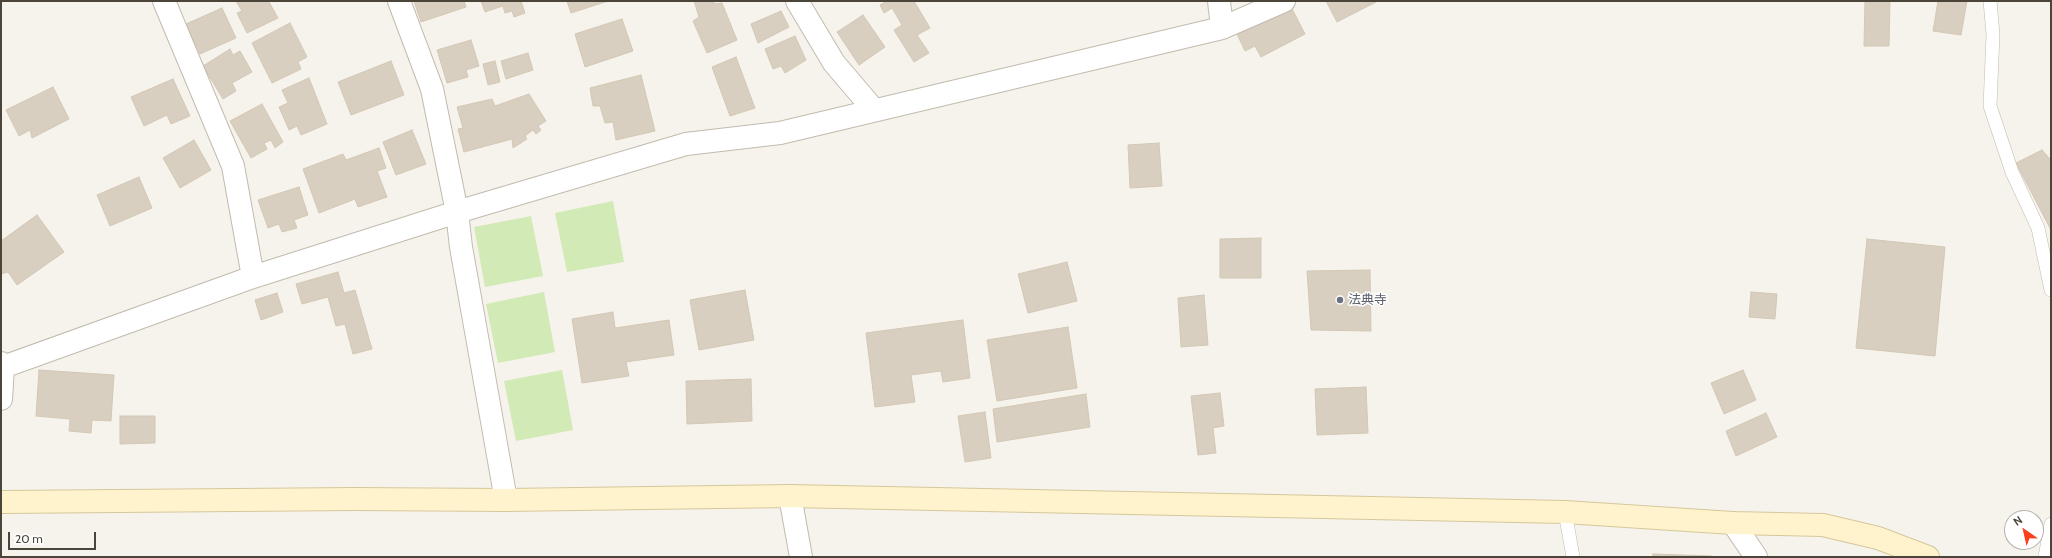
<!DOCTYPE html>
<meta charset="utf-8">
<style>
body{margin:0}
#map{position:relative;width:2052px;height:558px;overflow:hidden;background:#f6f3ec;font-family:Cabin,sans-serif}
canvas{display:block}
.frame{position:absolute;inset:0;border:2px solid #4b4439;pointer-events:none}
.north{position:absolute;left:2004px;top:510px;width:40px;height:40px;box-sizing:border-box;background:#fff;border:1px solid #b7b4b0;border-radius:50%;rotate:326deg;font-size:11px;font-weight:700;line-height:16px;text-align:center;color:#4b4439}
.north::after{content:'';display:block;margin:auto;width:14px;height:18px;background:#fc3f1d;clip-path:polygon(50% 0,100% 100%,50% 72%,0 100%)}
.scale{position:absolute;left:8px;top:532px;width:88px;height:18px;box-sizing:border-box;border:2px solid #4b4439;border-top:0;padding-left:5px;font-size:12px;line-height:14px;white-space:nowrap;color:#4b4439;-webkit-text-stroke:3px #fff;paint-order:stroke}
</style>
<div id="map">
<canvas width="2052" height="558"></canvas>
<div class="frame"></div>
<div class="north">N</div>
<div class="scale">20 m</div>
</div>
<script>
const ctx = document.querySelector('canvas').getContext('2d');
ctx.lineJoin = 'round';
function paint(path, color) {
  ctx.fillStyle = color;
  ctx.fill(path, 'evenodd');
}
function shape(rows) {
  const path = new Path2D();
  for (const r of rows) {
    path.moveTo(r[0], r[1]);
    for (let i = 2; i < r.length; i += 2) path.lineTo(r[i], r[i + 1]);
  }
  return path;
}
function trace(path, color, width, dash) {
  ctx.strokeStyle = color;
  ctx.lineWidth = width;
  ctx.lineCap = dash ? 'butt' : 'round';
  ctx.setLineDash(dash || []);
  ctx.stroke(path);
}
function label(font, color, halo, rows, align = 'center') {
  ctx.font = font + ' Cabin,"Noto Sans JP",sans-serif';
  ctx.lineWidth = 3;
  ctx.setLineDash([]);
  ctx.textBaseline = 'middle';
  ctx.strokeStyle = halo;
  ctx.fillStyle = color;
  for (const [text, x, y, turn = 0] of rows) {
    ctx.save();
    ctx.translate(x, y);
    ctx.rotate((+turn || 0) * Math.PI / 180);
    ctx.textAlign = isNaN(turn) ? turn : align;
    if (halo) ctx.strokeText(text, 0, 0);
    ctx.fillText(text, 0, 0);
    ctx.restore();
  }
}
paint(shape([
 [613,201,624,262,567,272,555,213],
 [531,216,543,276,485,287,474,227],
 [544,292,555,352,498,363,486,304],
 [562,370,573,430,516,441,504,381]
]), '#d2eab5');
const building = shape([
 [236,1,272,1,269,2,278,18,247,33,237,13,242,11,236,1],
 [414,1,464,1,466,7,421,22,414,1],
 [481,1,521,1,525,13,514,17,512,11,505,13,503,6,485,12,481,1],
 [567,1,608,1,571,13,567,1],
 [694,1,714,1,714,4,722,3,737,40,707,53,693,21,699,17,694,1],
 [887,1,914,1,930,28,917,35,929,53,914,62,894,30,902,25,892,8,884,13,880,5,887,1],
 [1326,1,1375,1,1376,2,1337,22,1326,1],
 [1865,1,1890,1,1889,46,1864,46,1865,1],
 [1938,1,1967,1,1961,35,1933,31,1938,1],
 [1290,5,1305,34,1261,57,1255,46,1245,51,1236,32,1290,5],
 [222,8,236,38,200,54,186,24,222,8],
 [781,11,789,27,758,43,751,24,781,11],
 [863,15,885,47,859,65,837,32,863,15],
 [622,19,633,51,585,67,575,34,622,19],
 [290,23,307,57,298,62,301,69,272,83,252,43,290,23],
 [795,36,806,60,785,73,781,66,773,69,765,49,795,36],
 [471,40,479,66,466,70,468,77,447,83,437,50,471,40],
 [230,49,233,55,240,51,252,72,232,83,236,91,223,99,203,66,230,49],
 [528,53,533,70,506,79,501,61,528,53],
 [736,57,755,108,730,116,712,67,736,57],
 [391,61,404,95,351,115,338,82,391,61],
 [495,61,500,82,488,85,483,64,495,61],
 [641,75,655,131,616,140,613,122,605,123,600,106,593,106,590,88,641,75],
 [309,78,327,124,301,135,297,126,289,130,279,107,288,103,282,90,309,78],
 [173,79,190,116,171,124,167,115,144,126,131,97,173,79],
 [53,87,69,119,32,138,30,130,19,136,6,110,53,87],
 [529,94,546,121,538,126,541,130,536,134,533,130,525,136,527,139,513,148,512,139,464,152,458,129,463,128,457,107,492,99,495,106,529,94],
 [262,104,283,142,275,148,271,140,264,143,267,149,251,158,230,121,262,104],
 [412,130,426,164,396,175,383,142,412,130],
 [194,140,211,170,180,188,163,158,194,140],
 [1159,143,1162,186,1130,188,1128,145,1159,143],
 [379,148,386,168,377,171,387,197,358,207,355,199,319,213,303,169,343,154,346,160,379,148],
 [2042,150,2051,160,2051,230,2016,163,2042,150],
 [139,177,152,208,110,226,97,195,139,177],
 [299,187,308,215,294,220,297,228,282,232,279,224,268,228,258,200,299,187],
 [37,215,64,252,17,285,8,272,1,274,1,241,37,215],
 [1261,238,1261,278,1220,278,1220,239,1261,238],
 [1867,239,1945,247,1935,356,1856,348,1867,239],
 [1067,262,1077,301,1028,313,1018,274,1067,262],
 [1370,270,1371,331,1311,330,1307,271,1370,270],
 [338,272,344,293,355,290,372,349,353,354,345,324,336,326,328,297,302,304,296,284,338,272],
 [745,290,754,340,699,350,690,300,745,290],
 [1751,292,1777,294,1775,319,1749,317,1751,292],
 [277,293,283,312,261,320,255,300,277,293],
 [1204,295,1208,345,1181,347,1178,298,1204,295],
 [613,312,615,328,669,320,674,355,626,362,629,376,582,383,572,319,613,312],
 [963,320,970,378,943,382,941,371,911,375,915,402,875,407,866,333,963,320],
 [1068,327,1077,388,997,401,987,340,1068,327],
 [39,370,114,375,111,421,92,420,91,433,69,431,70,419,36,416,39,370],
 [1743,370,1756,400,1724,414,1711,383,1743,370],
 [751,379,752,421,687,424,686,381,751,379],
 [1366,387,1368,433,1317,435,1315,389,1366,387],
 [1220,393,1224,426,1213,428,1216,453,1198,455,1191,396,1220,393],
 [1086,394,1090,427,997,442,993,409,1086,394],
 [985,412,991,458,965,462,958,416,985,412],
 [1766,413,1777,437,1736,456,1726,431,1766,413],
 [120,416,155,416,155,443,120,444,120,416],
 [1653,554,1712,556,1712,557,1653,557,1653,554]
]);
paint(building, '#d8cfc1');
trace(building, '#d3c7b4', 1);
const lane = shape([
 [1990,1,1993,34,1990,106,2012,172,2038,228,2051,290],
 [1565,512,1573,557],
 [2045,557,2051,524]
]);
const street = shape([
 [164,1,233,166,253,277],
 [399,1,432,89,457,212,461,247,506,500],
 [797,1,834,63,874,110],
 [1219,1,1222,28],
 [1,363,3,367,1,399],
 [3,367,253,277,457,212,686,144,780,133,1222,28,1284,1],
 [790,496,801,557],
 [1733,523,1756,557]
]);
const secondary = shape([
 [1,502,354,499,506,500,790,496,1565,512,1733,523,1823,525,1878,538,1928,557]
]);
trace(lane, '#c2bbae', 14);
trace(street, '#c2bbae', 24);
trace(secondary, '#d6c79b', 24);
trace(lane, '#fff', 13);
trace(street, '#fff', 22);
trace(secondary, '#fff3cd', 22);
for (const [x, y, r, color] of [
 [1340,300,4,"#6b7280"]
]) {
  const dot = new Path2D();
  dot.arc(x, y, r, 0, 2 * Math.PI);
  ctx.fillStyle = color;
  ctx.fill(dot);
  trace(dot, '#fff', 1.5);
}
label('13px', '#5b616d', '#fff', [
 ["法典寺",1348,300]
], 'left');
</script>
